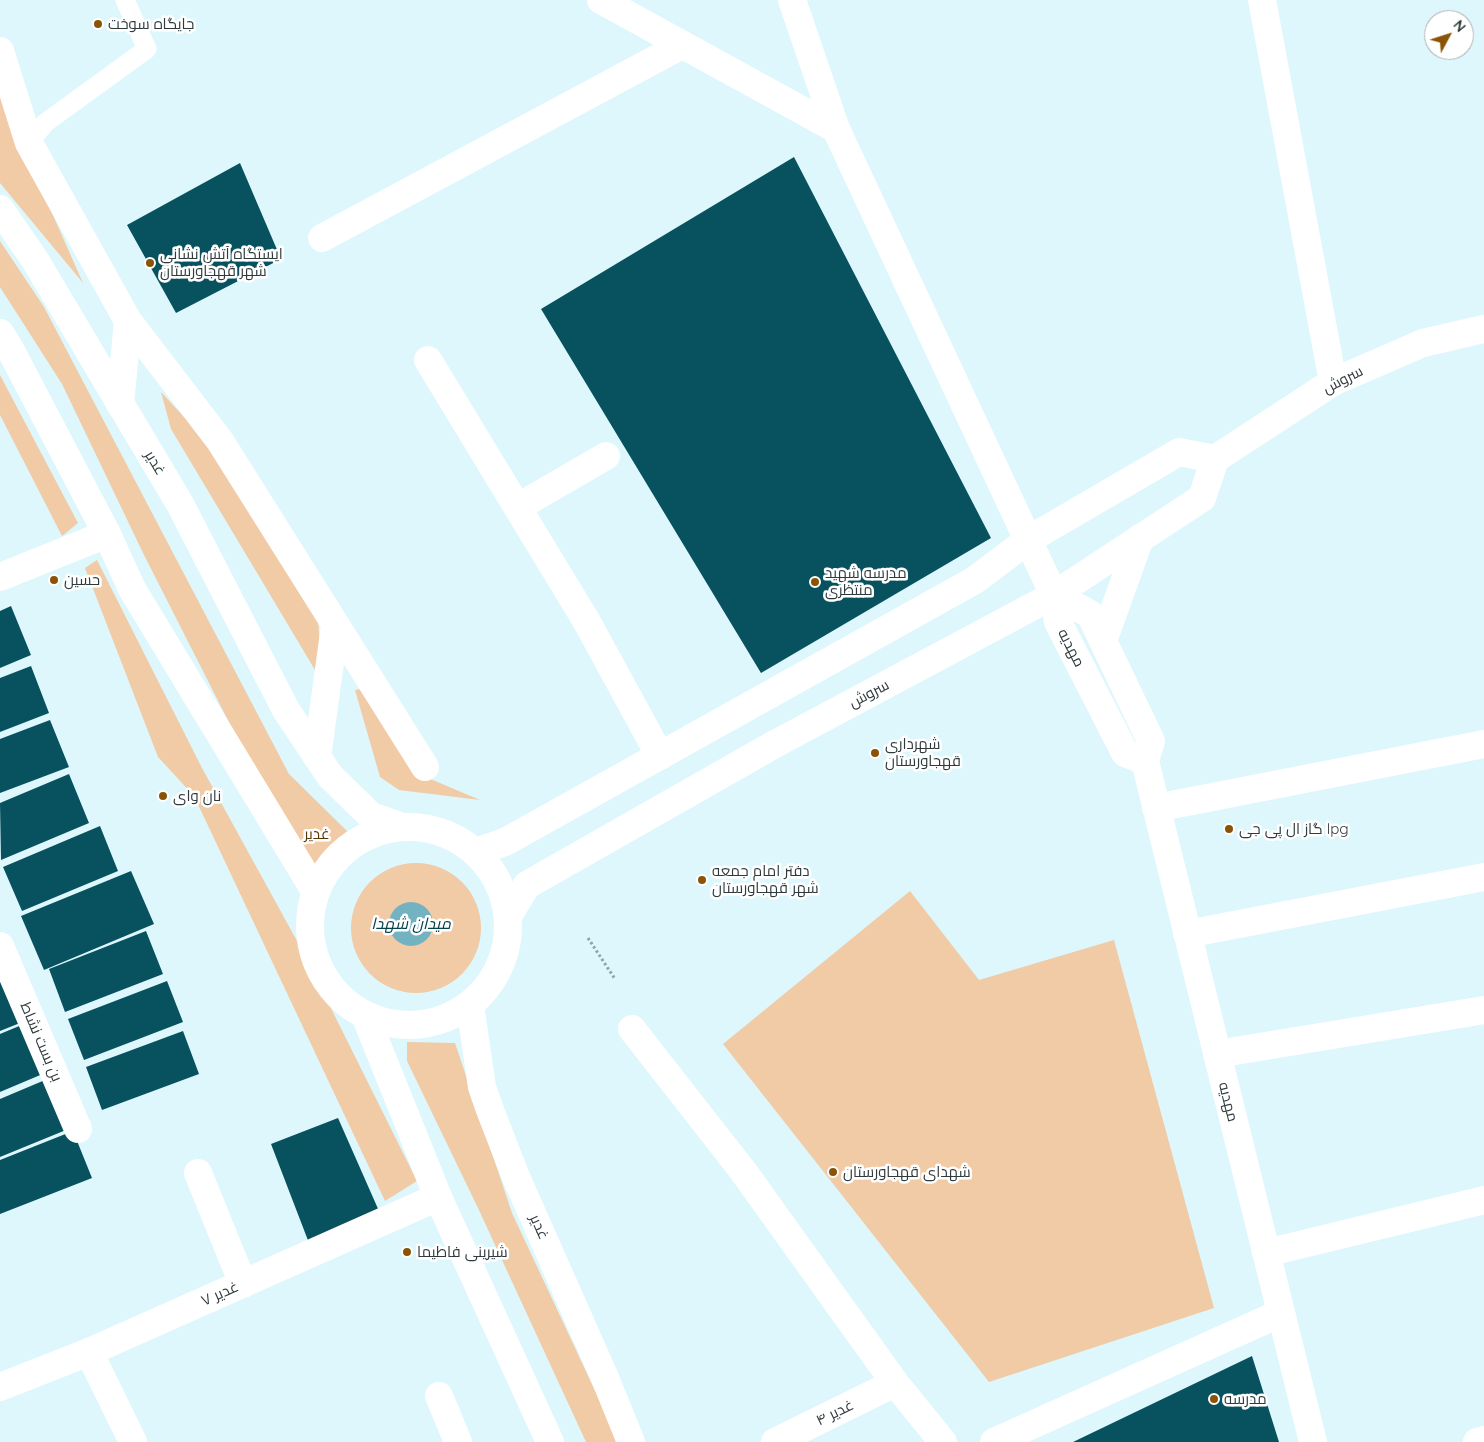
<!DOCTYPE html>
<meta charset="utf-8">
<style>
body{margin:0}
#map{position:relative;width:1484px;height:1442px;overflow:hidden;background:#ddf7fd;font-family:Quicksand,sans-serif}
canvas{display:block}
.north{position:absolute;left:1424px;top:10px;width:50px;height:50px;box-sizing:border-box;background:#fff;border:1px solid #acb0b1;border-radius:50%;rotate:50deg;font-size:14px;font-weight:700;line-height:20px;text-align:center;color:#2f3a3c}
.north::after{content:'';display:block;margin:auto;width:18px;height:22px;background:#8a5306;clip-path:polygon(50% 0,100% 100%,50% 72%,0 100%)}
</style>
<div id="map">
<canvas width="1484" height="1442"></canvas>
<div class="north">N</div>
</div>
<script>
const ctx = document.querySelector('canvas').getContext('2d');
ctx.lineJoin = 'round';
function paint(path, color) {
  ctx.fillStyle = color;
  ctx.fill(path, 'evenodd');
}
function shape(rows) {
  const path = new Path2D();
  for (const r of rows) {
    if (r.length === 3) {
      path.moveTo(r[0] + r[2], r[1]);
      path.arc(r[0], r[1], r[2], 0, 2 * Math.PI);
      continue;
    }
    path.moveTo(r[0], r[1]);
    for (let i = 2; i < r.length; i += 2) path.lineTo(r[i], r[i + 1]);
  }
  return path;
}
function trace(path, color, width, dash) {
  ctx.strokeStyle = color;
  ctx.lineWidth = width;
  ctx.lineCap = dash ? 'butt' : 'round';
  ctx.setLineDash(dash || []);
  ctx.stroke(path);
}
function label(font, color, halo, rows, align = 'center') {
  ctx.font = font + ' Quicksand,Cairo,sans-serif';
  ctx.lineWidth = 5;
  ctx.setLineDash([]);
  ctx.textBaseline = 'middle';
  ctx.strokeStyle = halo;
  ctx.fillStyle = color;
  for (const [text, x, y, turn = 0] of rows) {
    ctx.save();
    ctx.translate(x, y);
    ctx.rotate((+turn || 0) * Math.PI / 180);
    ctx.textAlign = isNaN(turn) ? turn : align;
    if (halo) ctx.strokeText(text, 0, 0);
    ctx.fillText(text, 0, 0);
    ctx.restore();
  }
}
paint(shape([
 [0,81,17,134,83,283,0,183],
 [0,241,44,307,289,774,349,833,312,873,242,748,144,555,62,384,0,287],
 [0,375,78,523,62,536,0,415],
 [161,392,208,443,318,614,321,680,171,429],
 [97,560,202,768,302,950,417,1181,385,1201,194,796,158,757,85,568],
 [366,688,421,775,480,800,399,790,380,777,355,690],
 [416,928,65],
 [910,891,979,980,1114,940,1214,1308,989,1382,723,1044],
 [407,1042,455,1043,512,1213,619,1442,586,1442,478,1208,407,1061]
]), '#f1cba6');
paint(shape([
 [411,924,22]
]), '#73b3c1');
paint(shape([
 [794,157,991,538,761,673,541,309],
 [240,163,281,259,176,313,127,225],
 [11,606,31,655,0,668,0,611],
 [31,666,49,713,0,732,0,678],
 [50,720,69,767,0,793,0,739],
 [69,774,89,823,1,860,0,803],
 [100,826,118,871,22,911,3,867],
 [131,871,154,924,44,970,21,916],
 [146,931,163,974,65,1012,49,969],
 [0,973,20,1023,0,1031],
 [167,981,183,1022,84,1060,68,1019],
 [24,1024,45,1073,0,1092,0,1034],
 [183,1031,199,1074,102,1110,86,1067],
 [45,1080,66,1130,0,1157,0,1099],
 [338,1118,379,1211,309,1243,271,1144],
 [73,1131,92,1178,0,1214,0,1160],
 [1252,1356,1279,1442,1073,1442]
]), '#08525f');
trace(shape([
 [588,938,615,979]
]), '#90a4a8', 3, [2.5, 2.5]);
trace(shape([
 [29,143,45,123,147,49,125,0]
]), '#fff', 19);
trace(shape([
 [601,0,836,129],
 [792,0,836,129,1028,540],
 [1262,0,1333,382],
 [0,51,29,143,128,321,220,441,425,767],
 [322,238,682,45],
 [428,360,587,622,660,756],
 [120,404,128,321],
 [518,507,606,456],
 [0,577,107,534],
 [1054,595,1090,614,1151,741,1145,761,1313,1442],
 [1054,595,1058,622,1125,753,1145,761],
 [1103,641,1140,538],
 [317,757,335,626],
 [1156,808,1484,744],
 [1187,934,1484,877],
 [0,946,78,1129],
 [632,1029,743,1171,895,1383,943,1442],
 [1217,1054,1484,1010],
 [198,1173,243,1284],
 [1266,1253,1484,1200],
 [89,1352,133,1442],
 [0,1387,89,1352,438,1197],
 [439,1396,458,1442],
 [775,1442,895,1383],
 [994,1442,1281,1313],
 [1477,1442,1484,1440]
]), '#fff', 28);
trace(shape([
 [0,209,35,260,180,504,286,710,330,776,371,816,400,826],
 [0,333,10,349,107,534,132,589,315,891],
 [1028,540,1054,595],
 [409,926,99],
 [475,852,505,842,975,580,1028,540,1179,452,1215,459],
 [508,916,527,885,775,744,1054,595,1115,555,1202,498,1215,459,1333,382,1423,343,1484,329],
 [470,1005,482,1087,490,1110,516,1177,605,1378,631,1442],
 [365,1015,438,1197,550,1442]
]), '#fff', 28);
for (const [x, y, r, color] of [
 [98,24,5,"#8a5306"],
 [150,263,5,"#8a5306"],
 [54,580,5,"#8a5306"],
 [815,582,5,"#8a5306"],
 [875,753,5,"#8a5306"],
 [163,796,5,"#8a5306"],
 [1229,829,5,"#8a5306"],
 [702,880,5,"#8a5306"],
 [833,1172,5,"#8a5306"],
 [407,1252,5,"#8a5306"],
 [1214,1399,5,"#8a5306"]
]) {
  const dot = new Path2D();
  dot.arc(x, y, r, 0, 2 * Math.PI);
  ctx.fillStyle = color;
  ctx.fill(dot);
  trace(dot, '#fff', 2);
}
label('15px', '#2f3a3c', '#fff', [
 ["جایگاه سوخت",108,24],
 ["ایستگاه آتش نشانی",160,254],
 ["شهر قهجاورستان",160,271],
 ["مدرسه شهید",825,573],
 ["منتظری",825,590],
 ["حسین",64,580],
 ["شهرداری",885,744],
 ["قهجاورستان",885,761],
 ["نان وای",173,796],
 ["گاز ال پی جی lpg",1239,829],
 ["دفتر امام جمعه",712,871],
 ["شهر قهجاورستان",712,888],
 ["شهدای قهجاورستان",843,1172],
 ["شیرینی فاطیما",417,1252],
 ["مدرسه",1224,1399]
], 'left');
label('15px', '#2f3a3c', '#fff', [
 ["سروش",1343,380,-27],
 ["غدیر",155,463,59],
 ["مهدیه",1071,648,63],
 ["سروش",869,694,-28],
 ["بن بست نشاط",41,1042,67],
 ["مهدیه",1228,1102,76],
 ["غدیر",539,1227,66],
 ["غدیر ۷",220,1294,-24],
 ["غدیر ۴",835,1413,-26]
]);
label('15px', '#5b3606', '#fff', [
 ["غدیر",317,834]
]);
label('italic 16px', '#03414b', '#fff', [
 ["میدان شهدا",411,924]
]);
</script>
